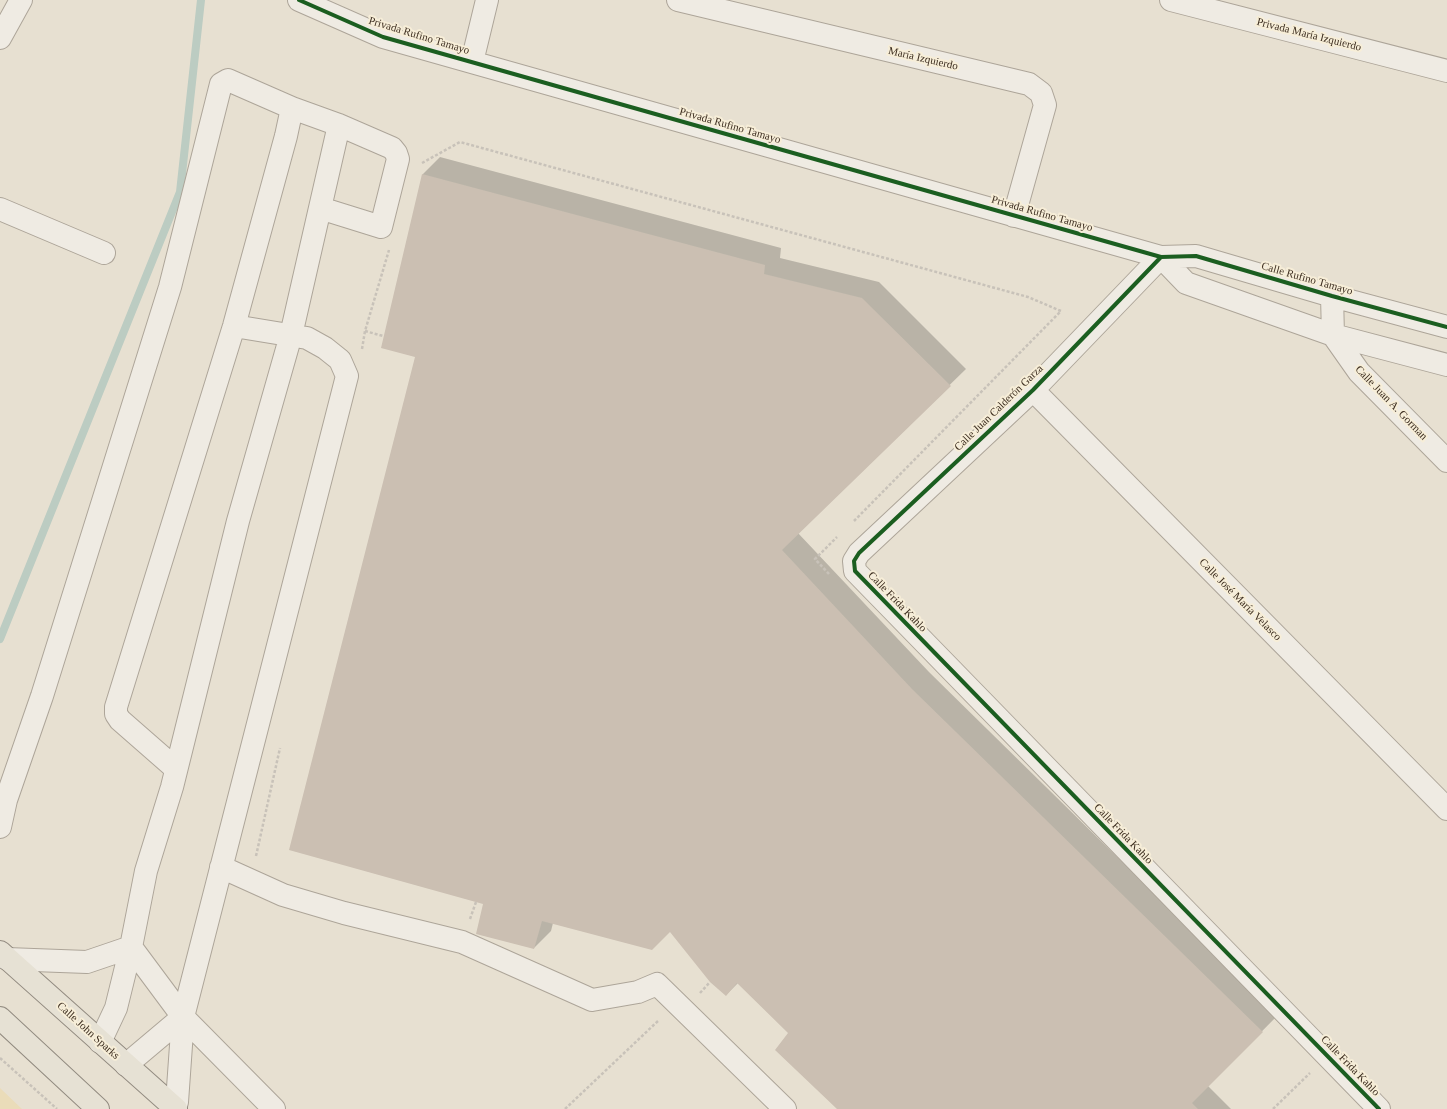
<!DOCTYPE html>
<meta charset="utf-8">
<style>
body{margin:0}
canvas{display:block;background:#e7e0d1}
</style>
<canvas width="1447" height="1109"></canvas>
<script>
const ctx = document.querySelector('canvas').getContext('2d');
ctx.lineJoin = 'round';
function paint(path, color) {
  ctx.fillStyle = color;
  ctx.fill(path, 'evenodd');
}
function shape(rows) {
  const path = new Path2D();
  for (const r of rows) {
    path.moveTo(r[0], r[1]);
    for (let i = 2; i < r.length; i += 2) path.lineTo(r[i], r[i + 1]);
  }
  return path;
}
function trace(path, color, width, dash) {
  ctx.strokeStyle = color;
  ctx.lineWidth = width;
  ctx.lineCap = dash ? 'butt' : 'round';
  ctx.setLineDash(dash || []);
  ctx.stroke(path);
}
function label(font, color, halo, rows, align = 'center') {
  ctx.font = font + ' "Times New Roman",serif';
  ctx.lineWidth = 4;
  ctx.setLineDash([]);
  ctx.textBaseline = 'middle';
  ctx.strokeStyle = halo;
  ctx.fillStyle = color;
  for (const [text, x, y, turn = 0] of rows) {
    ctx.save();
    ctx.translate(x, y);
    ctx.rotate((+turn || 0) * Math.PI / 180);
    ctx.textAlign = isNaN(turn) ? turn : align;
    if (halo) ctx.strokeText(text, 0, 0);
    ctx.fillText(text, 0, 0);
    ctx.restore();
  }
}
paint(shape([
 [0,1088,22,1109,0,1109]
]), '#eadcb9');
paint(shape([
 [440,157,781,248,780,258,879,282,966,369,798,533,929,672,1278,1015,1208,1086,1231,1109,838,1109,789,1033,738,983,726,995,670,930,553,923,551,931,534,948,484,903,416,356,382,347,423,174]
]), '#0003');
trace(shape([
 [0,639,180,192,201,0]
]), '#bcccc2', 8);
paint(shape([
 [422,174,765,265,764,274,862,298,951,386,782,550,912,689,1263,1032,1192,1103,1198,1109,837,1109,775,1050,788,1033,737,983,726,996,710,982,670,932,652,950,542,921,534,949,476,934,483,904,289,850,415,357,381,348]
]), '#cbbfb2');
const minor = shape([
 [299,0,383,37,1161,257,1196,256,1332,296,1447,327],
 [678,0,1029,84,1041,93,1045,105,1014,216],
 [1171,0,1447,71],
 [0,38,21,0],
 [472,62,487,0],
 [0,209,104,253],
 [1161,257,1033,390,859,553,854,561,855,571,1379,1109],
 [1161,257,1186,283,1333,335,1447,365],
 [1332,296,1333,335,1359,372,1447,461],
 [1033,390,1447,809],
 [176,769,120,720,116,714,116,707,234,326,286,136,292,108,339,125],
 [0,827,6,800,42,696,170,287,221,84,228,80,292,108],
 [221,867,283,895,344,913,462,942,592,1000,638,992,657,984,785,1109],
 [131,947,183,1017,274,1109],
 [7,959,87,962,131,947],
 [100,1042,116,1008,131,947,146,871,172,787,238,521,291,335,320,208,339,125,392,148,396,153,398,159,381,227,320,208],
 [126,1065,183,1017],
 [175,1108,177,1102,183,1017,347,376,340,360,325,348,307,338,234,326]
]);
const major = shape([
 [0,952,176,1109],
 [0,1018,98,1109]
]);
trace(minor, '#ada599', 24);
trace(major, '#928b80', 24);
trace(shape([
 [422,163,460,142,1028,297,1061,311,854,521],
 [365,331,383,336],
 [362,349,365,331,389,250],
 [829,574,815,559,837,537],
 [256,856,280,748],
 [470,919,476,902],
 [700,993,710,982],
 [0,1058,57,1109],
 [565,1109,659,1020],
 [1273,1109,1310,1073]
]), '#c8c2b9', 2.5, [3, 2]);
trace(minor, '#efebe3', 22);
trace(major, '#e6e1d4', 22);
trace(shape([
 [299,0,383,37,1161,257,1196,256,1332,296,1447,327],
 [1161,257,1033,390,859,553,854,561,855,571,1379,1109]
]), '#1b5e20', 4);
label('11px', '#3d2e20', '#f7eed8', [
 ["Privada María Izquierdo",1309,35,14],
 ["Privada Rufino Tamayo",419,36,17],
 ["María Izquierdo",923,59,13],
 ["Privada Rufino Tamayo",730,126,16],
 ["Privada Rufino Tamayo",1042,214,16],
 ["Calle Rufino Tamayo",1307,279,16],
 ["Calle Juan A. Gorman",1391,403,46],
 ["Calle Juan Calderón Garza",999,408,-44],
 ["Calle José María Velasco",1240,600,45],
 ["Calle Frida Kahlo",897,602,46],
 ["Calle Frida Kahlo",1123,834,46],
 ["Calle John Sparks",88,1031,42],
 ["Calle Frida Kahlo",1350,1066,46]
]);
</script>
